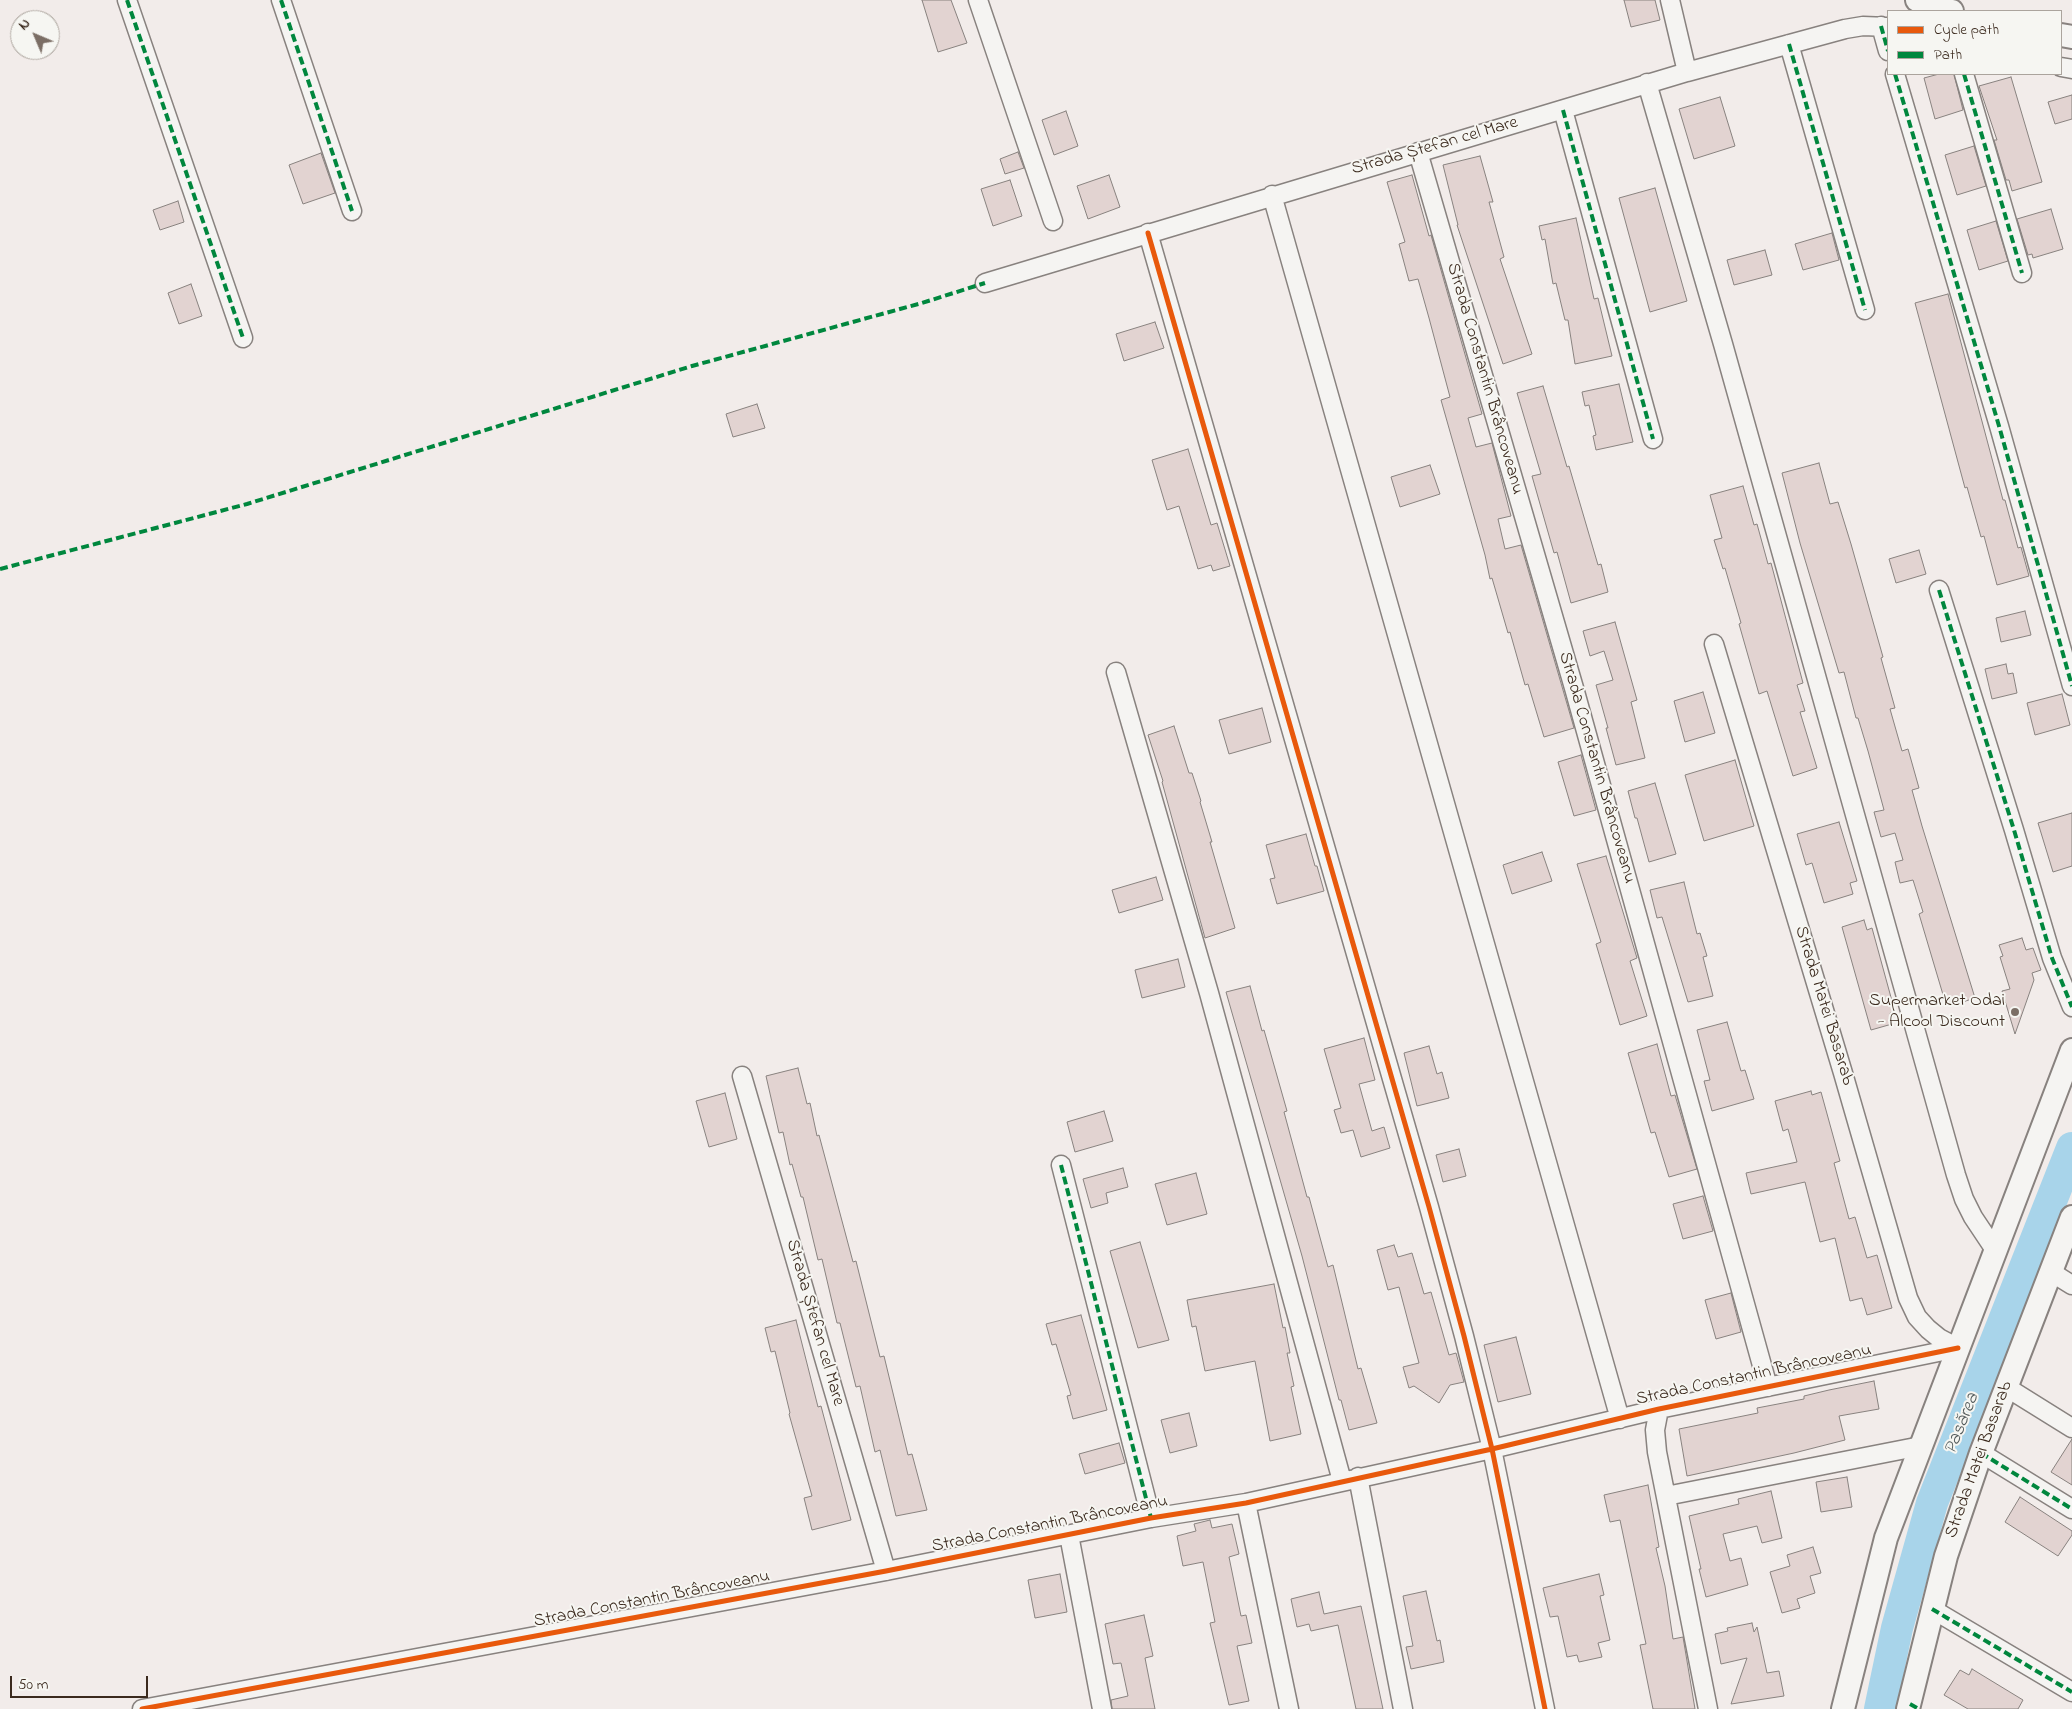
<!DOCTYPE html>
<meta charset="utf-8">
<style>
body{margin:0}
#map{position:relative;width:2072px;height:1709px;overflow:hidden;background:#f2ecea;font-family:"Indie Flower",sans-serif}
canvas{display:block}
.legend{position:absolute;left:1887px;top:10px;width:175px;height:65px;box-sizing:border-box;background:#f6f6f2;border:1px solid #aba49d;margin:0;padding:6px 9px;list-style:none;font-size:15px;color:#3b2a1e}
.legend li{display:flex;align-items:center;gap:10px;height:25px}
.legend b{width:25px;border:1px solid #aba49d}
.north{position:absolute;left:10px;top:10px;width:50px;height:50px;box-sizing:border-box;background:#f6f6f2;border:1px solid #aba49d;border-radius:50%;rotate:315deg;font-size:14px;font-weight:700;line-height:20px;text-align:center;color:#3b2a1e}
.north::after{content:'';display:block;margin:auto;width:18px;height:22px;background:#7b6e65;clip-path:polygon(50% 0,100% 100%,50% 72%,0 100%)}
.scale{position:absolute;left:10px;top:1676px;width:138px;height:22px;box-sizing:border-box;border:2px solid #3b2a1e;border-top:0;padding-left:6px;font-size:15px;line-height:18px;white-space:nowrap;color:#3b2a1e;-webkit-text-stroke:4px #f6f6f2;paint-order:stroke}
</style>
<div id="map">
<canvas width="2072" height="1709"></canvas>
<ul class="legend">
<li><b style="height:6px;background:#e8590c"></b>Cycle path</li>
<li><b style="height:6px;background:#00873e"></b>Path</li>
</ul>
<div class="north">N</div>
<div class="scale">50 m</div>
</div>
<script>
const ctx = document.querySelector('canvas').getContext('2d');
ctx.lineJoin = 'round';
function shape(rows) {
  const path = new Path2D();
  for (const r of rows) {
    path.moveTo(r[0], r[1]);
    for (let i = 2; i < r.length; i += 2) path.lineTo(r[i], r[i + 1]);
  }
  return path;
}
function trace(path, color, width, dash) {
  ctx.strokeStyle = color;
  ctx.lineWidth = width;
  ctx.lineCap = dash ? 'butt' : 'round';
  ctx.setLineDash(dash || []);
  ctx.stroke(path);
}
function paint(path, color) {
  ctx.fillStyle = color;
  ctx.fill(path, 'evenodd');
}
function label(font, color, halo, rows, align = 'center') {
  ctx.font = font + ' "Indie Flower",sans-serif';
  ctx.lineWidth = 4;
  ctx.setLineDash([]);
  ctx.textBaseline = 'middle';
  ctx.strokeStyle = halo;
  ctx.fillStyle = color;
  for (const [text, x, y, turn = 0] of rows) {
    ctx.save();
    ctx.translate(x, y);
    ctx.rotate((+turn || 0) * Math.PI / 180);
    ctx.textAlign = isNaN(turn) ? turn : align;
    if (halo) ctx.strokeText(text, 0, 0);
    ctx.fillText(text, 0, 0);
    ctx.restore();
  }
}
trace(shape([
 [1880,1709,1897,1628,1932,1503,2072,1148]
]), '#a8d4ea', 32);
const building = shape([
 [922,0,951,0,967,43,938,52,922,0],
 [1624,0,1655,0,1660,20,1631,27,1624,0],
 [1939,74,1954,74,1963,110,1935,119,1924,78,1939,74],
 [2011,77,2042,182,2012,191,2009,180,2006,180,1994,140,1997,140,1979,86,2011,77],
 [2072,95,2072,119,2055,124,2048,102,2072,95],
 [1720,97,1735,146,1694,159,1679,109,1720,97],
 [1066,111,1078,146,1054,155,1042,120,1066,111],
 [1974,146,1986,186,1957,195,1945,155,1974,146],
 [1018,152,1024,168,1005,174,1000,159,1018,152],
 [321,153,335,193,303,204,289,165,321,153],
 [1480,156,1493,202,1489,202,1504,257,1500,259,1532,354,1503,364,1457,225,1458,225,1443,165,1480,156],
 [1109,175,1120,207,1088,219,1077,186,1109,175],
 [1412,175,1429,236,1431,235,1482,414,1468,418,1476,447,1492,443,1511,516,1498,519,1505,549,1521,545,1574,728,1544,737,1528,684,1525,685,1510,632,1508,633,1492,578,1490,579,1485,555,1441,400,1450,397,1429,318,1418,279,1409,281,1399,244,1405,242,1387,182,1412,175],
 [1010,180,1022,216,993,226,981,189,1010,180],
 [1655,188,1687,301,1650,312,1619,198,1655,188],
 [178,201,184,222,160,230,153,210,178,201],
 [2051,209,2063,249,2033,258,2032,254,2028,255,2017,219,2051,209],
 [1576,218,1594,299,1598,298,1612,356,1575,364,1568,320,1565,320,1556,283,1553,284,1545,239,1542,240,1539,226,1576,218],
 [1996,221,2008,261,1979,270,1967,230,1996,221],
 [1832,233,1839,260,1803,270,1795,244,1832,233],
 [1765,250,1772,275,1734,285,1727,260,1765,250],
 [191,284,202,316,179,324,168,293,191,284],
 [1948,294,2003,500,2005,500,2018,548,2021,547,2029,576,1997,585,1984,536,1981,537,1967,487,1965,488,1915,303,1948,294],
 [1155,322,1164,348,1124,361,1116,334,1155,322],
 [1619,384,1633,442,1596,450,1593,436,1596,435,1589,405,1585,406,1582,392,1619,384],
 [1543,386,1567,467,1569,466,1598,565,1601,564,1608,592,1571,603,1557,552,1554,553,1532,476,1541,474,1517,393,1543,386],
 [757,404,765,428,733,437,726,414,757,404],
 [1188,449,1211,525,1217,523,1230,566,1213,571,1211,565,1198,569,1179,506,1167,510,1152,460,1188,449],
 [1819,463,1830,504,1838,502,1851,544,1883,657,1881,658,1895,708,1890,709,1902,751,1908,749,1919,788,1912,790,1922,826,1975,998,1950,1006,1947,996,1944,998,1919,914,1923,912,1913,880,1900,883,1895,862,1903,860,1895,833,1881,837,1874,812,1884,810,1868,751,1858,718,1856,718,1844,672,1839,673,1800,543,1782,473,1819,463],
 [1430,465,1440,494,1400,507,1391,477,1430,465],
 [1743,486,1754,525,1757,524,1768,564,1771,563,1803,683,1797,685,1805,711,1800,712,1817,768,1793,776,1767,691,1759,694,1739,624,1741,623,1725,568,1723,569,1714,540,1722,538,1710,495,1743,486],
 [1919,550,1926,574,1896,583,1889,559,1919,550],
 [2025,611,2031,635,2001,642,1996,618,2025,611],
 [1615,622,1637,700,1631,702,1645,758,1616,765,1606,728,1608,728,1596,685,1613,680,1604,651,1590,656,1583,631,1615,622],
 [2006,664,2008,674,2013,673,2017,693,1992,699,1985,669,2006,664],
 [1703,692,1715,733,1685,742,1674,701,1703,692],
 [2062,694,2070,725,2035,735,2027,703,2062,694],
 [1262,708,1271,742,1229,754,1219,720,1262,708],
 [1174,726,1189,773,1192,773,1201,801,1200,802,1212,842,1210,842,1235,928,1205,938,1162,782,1163,781,1148,735,1174,726],
 [1581,755,1596,810,1574,816,1558,762,1581,755],
 [1735,760,1754,826,1704,841,1685,775,1735,760],
 [1655,783,1676,854,1649,862,1637,818,1635,818,1628,791,1655,783],
 [2072,813,2072,866,2053,872,2038,823,2072,813],
 [1839,822,1857,881,1850,883,1853,894,1824,903,1812,863,1806,865,1797,834,1839,822],
 [1306,834,1315,866,1317,866,1324,891,1277,904,1270,879,1275,878,1266,845,1306,834],
 [1542,852,1552,881,1512,894,1503,865,1542,852],
 [1606,856,1637,958,1630,961,1647,1016,1620,1025,1596,944,1601,942,1577,864,1606,856],
 [1156,877,1163,900,1119,913,1112,890,1156,877],
 [1684,882,1697,934,1700,933,1707,956,1703,957,1713,996,1688,1002,1662,917,1657,918,1650,890,1684,882],
 [1864,920,1867,930,1872,928,1895,1012,1890,1013,1892,1024,1871,1030,1842,927,1864,920],
 [2022,938,2026,950,2033,948,2041,970,2032,973,2034,980,2015,1034,2002,991,2010,989,2000,957,2003,956,1999,945,2022,938],
 [1178,959,1185,987,1142,998,1135,970,1178,959],
 [1250,986,1262,1031,1264,1030,1287,1111,1284,1112,1307,1197,1309,1197,1328,1267,1333,1265,1358,1369,1361,1368,1377,1423,1349,1430,1341,1400,1339,1400,1302,1256,1226,992,1250,986],
 [1727,1022,1741,1071,1745,1070,1754,1099,1712,1111,1704,1081,1710,1080,1697,1030,1727,1022],
 [1364,1038,1375,1080,1359,1084,1372,1131,1384,1127,1390,1148,1361,1157,1353,1130,1341,1133,1334,1110,1341,1108,1324,1049,1364,1038],
 [1657,1044,1671,1096,1675,1095,1697,1169,1669,1177,1655,1132,1651,1133,1628,1053,1657,1044],
 [1429,1046,1437,1074,1442,1072,1449,1098,1417,1106,1404,1053,1429,1046],
 [798,1068,807,1104,810,1103,817,1136,819,1135,853,1262,856,1261,880,1357,884,1356,908,1455,912,1454,927,1510,896,1516,880,1450,875,1452,860,1386,856,1387,840,1323,837,1323,822,1259,818,1260,803,1197,801,1197,792,1164,790,1165,783,1132,779,1133,766,1076,798,1068],
 [1811,1091,1812,1095,1821,1092,1840,1161,1834,1163,1849,1219,1855,1217,1867,1258,1877,1255,1892,1308,1867,1315,1862,1298,1850,1301,1835,1238,1820,1242,1805,1182,1751,1194,1746,1173,1797,1162,1788,1129,1783,1131,1775,1101,1811,1091],
 [725,1093,737,1139,709,1147,696,1101,725,1093],
 [1104,1111,1113,1141,1075,1152,1067,1122,1104,1111],
 [1459,1149,1466,1176,1443,1182,1436,1155,1459,1149],
 [1123,1168,1128,1187,1106,1193,1108,1203,1091,1208,1083,1179,1123,1168],
 [1196,1173,1207,1214,1167,1225,1155,1184,1196,1173],
 [1703,1196,1713,1231,1683,1239,1673,1204,1703,1196],
 [1140,1242,1169,1340,1138,1348,1110,1251,1140,1242],
 [1394,1245,1398,1257,1412,1253,1424,1294,1431,1292,1449,1355,1456,1353,1464,1382,1450,1385,1439,1403,1414,1386,1409,1388,1403,1367,1419,1363,1399,1287,1388,1290,1377,1250,1394,1245],
 [1274,1284,1283,1328,1285,1327,1290,1353,1287,1353,1294,1386,1291,1387,1301,1434,1270,1441,1255,1361,1205,1371,1196,1326,1192,1327,1187,1300,1274,1284],
 [1731,1293,1741,1332,1716,1339,1705,1300,1731,1293],
 [1081,1315,1107,1410,1073,1419,1067,1396,1071,1395,1056,1344,1052,1345,1046,1324,1081,1315],
 [796,1320,818,1407,821,1406,851,1520,812,1530,804,1498,812,1496,789,1414,790,1413,775,1351,771,1352,765,1328,796,1320],
 [1516,1337,1531,1394,1498,1402,1484,1345,1516,1337],
 [1874,1381,1879,1409,1839,1416,1845,1440,1794,1453,1687,1476,1679,1429,1758,1413,1757,1408,1804,1399,1804,1396,1829,1390,1874,1381],
 [1189,1413,1197,1446,1170,1453,1161,1420,1189,1413],
 [2072,1439,2072,1485,2051,1472,2072,1439],
 [1119,1443,1125,1463,1085,1474,1079,1454,1119,1443],
 [1847,1477,1852,1507,1821,1512,1816,1482,1847,1477],
 [1648,1485,1659,1547,1656,1548,1665,1586,1673,1639,1683,1637,1695,1709,1653,1709,1640,1645,1646,1644,1620,1520,1610,1522,1604,1495,1648,1485],
 [1771,1491,1782,1538,1762,1543,1757,1526,1723,1534,1730,1561,1741,1558,1748,1585,1706,1597,1699,1569,1701,1569,1689,1516,1739,1504,1738,1499,1771,1491],
 [2020,1497,2072,1531,2072,1535,2058,1556,2005,1522,2020,1497],
 [1210,1520,1212,1528,1232,1524,1239,1554,1229,1557,1241,1616,1246,1615,1252,1643,1237,1646,1249,1701,1229,1705,1210,1623,1215,1622,1203,1562,1183,1566,1177,1536,1196,1531,1194,1524,1210,1520],
 [1813,1547,1821,1573,1810,1576,1815,1593,1797,1599,1800,1608,1782,1613,1770,1572,1790,1566,1787,1555,1813,1547],
 [1060,1574,1067,1612,1035,1618,1028,1580,1060,1574],
 [1599,1574,1604,1595,1600,1596,1610,1640,1598,1643,1602,1657,1579,1662,1577,1655,1567,1657,1558,1616,1550,1617,1543,1588,1599,1574],
 [1426,1591,1437,1641,1440,1640,1444,1662,1411,1669,1406,1647,1413,1646,1403,1596,1426,1591],
 [1319,1592,1324,1614,1361,1606,1383,1709,1356,1709,1338,1625,1311,1631,1309,1624,1297,1627,1291,1599,1319,1592],
 [1144,1615,1153,1656,1145,1658,1155,1709,1112,1709,1111,1700,1128,1696,1121,1663,1113,1664,1105,1624,1144,1615],
 [1752,1623,1754,1632,1757,1627,1767,1673,1779,1671,1784,1696,1731,1704,1747,1658,1721,1664,1715,1634,1728,1631,1727,1628,1752,1623],
 [1972,1669,2023,1700,2018,1709,1968,1709,1944,1695,1960,1670,1969,1675,1972,1669]
]);
paint(building, '#e2d3d1');
trace(building, '#88827f', 1);
const minor = shape([
 [127,0,243,338],
 [281,0,352,211],
 [978,0,1053,221],
 [1670,0,1687,72],
 [1881,26,1888,51],
 [1789,44,1865,310],
 [2061,67,2072,69],
 [1895,74,1999,426,2072,686],
 [1964,74,2022,273],
 [1647,83,1723,344,1956,1175,1964,1199,1973,1217,1995,1250],
 [1563,110,1653,439],
 [1418,152,1574,688,1768,1387],
 [1272,195,1620,1419],
 [1148,233,1429,1207,1464,1336,1492,1449,1545,1709],
 [985,283,1687,72,1845,29,1863,26,1888,27],
 [1939,590,2014,830,2052,958,2072,1007],
 [1714,644,1843,1073,1908,1298,1917,1317,1928,1329,1939,1338,1958,1348],
 [1116,672,1209,993,1342,1481],
 [742,1076,886,1571],
 [1061,1165,1151,1518],
 [2051,1272,2072,1285],
 [2006,1387,2072,1428],
 [1659,1409,1655,1430,1657,1452,1708,1709],
 [1981,1453,2072,1509],
 [1358,1477,1403,1709],
 [1666,1496,1921,1446],
 [1246,1503,1289,1709],
 [1069,1535,1102,1709],
 [1932,1609,2072,1692],
 [142,1709,886,1571,1151,1518,1246,1503,1492,1449,1659,1409,1958,1348]
]);
const tertiary = shape([
 [1917,0,1936,8,1952,11],
 [2061,35,2072,37],
 [1843,1709,1886,1538,2072,1050],
 [1908,1709,1946,1556,1981,1453,2072,1217]
]);
trace(minor, '#88827f', 21);
trace(tertiary, '#88827f', 26);
trace(minor, '#f5f4f2', 18);
trace(tertiary, '#f5f4f2', 22);
trace(shape([
 [127,0,243,338],
 [281,0,352,211],
 [1881,26,1888,51],
 [1789,44,1865,310],
 [1895,74,1999,426,2072,686],
 [1964,74,2022,273],
 [1563,110,1653,439],
 [0,569,247,504,692,366,922,303,985,283],
 [1939,590,2014,830,2052,958,2072,1007],
 [1061,1165,1151,1518],
 [1981,1453,2072,1509],
 [1932,1609,2072,1692],
 [1910,1704,1919,1709]
]), '#00873e', 4, [8, 4]);
trace(shape([
 [1148,233,1429,1207,1464,1336,1492,1449,1545,1709],
 [142,1709,886,1571,1151,1518,1246,1503,1492,1449,1659,1409,1958,1348]
]), '#e8590c', 5);
for (const [x, y, r, color] of [
 [2015,1012,5,"#7b6e65"]
]) {
  const dot = new Path2D();
  dot.arc(x, y, r, 0, 2 * Math.PI);
  ctx.fillStyle = color;
  ctx.fill(dot);
  trace(dot, '#f6f6f2', 2);
}
label('18px', '#3b2a1e', '#f6f6f2', [
 ["Strada Ștefan cel Mare",1435,147,-16],
 ["Strada Constantin Brâncoveanu",1484,379,74],
 ["Strada Constantin Brâncoveanu",1596,768,74],
 ["Strada Matei Basarab",1823,1006,73],
 ["Strada Ștefan cel Mare",814,1323,74],
 ["Strada Constantin Brâncoveanu",1754,1376,-12],
 ["Strada Matei Basarab",1980,1460,-70],
 ["Strada Constantin Brâncoveanu",1050,1525,-11],
 ["Strada Constantin Brâncoveanu",652,1600,-11]
]);
label('18px', '#3b2a1e', '#f6f6f2', [
 ["Supermarket Odai",2005,1002],
 ["- Alcool Discount",2005,1023]
], 'right');
label('italic 19px', '#525a5b', '#f6f6f2', [
 ["Pasărea",1963,1424,-68]
]);
</script>
